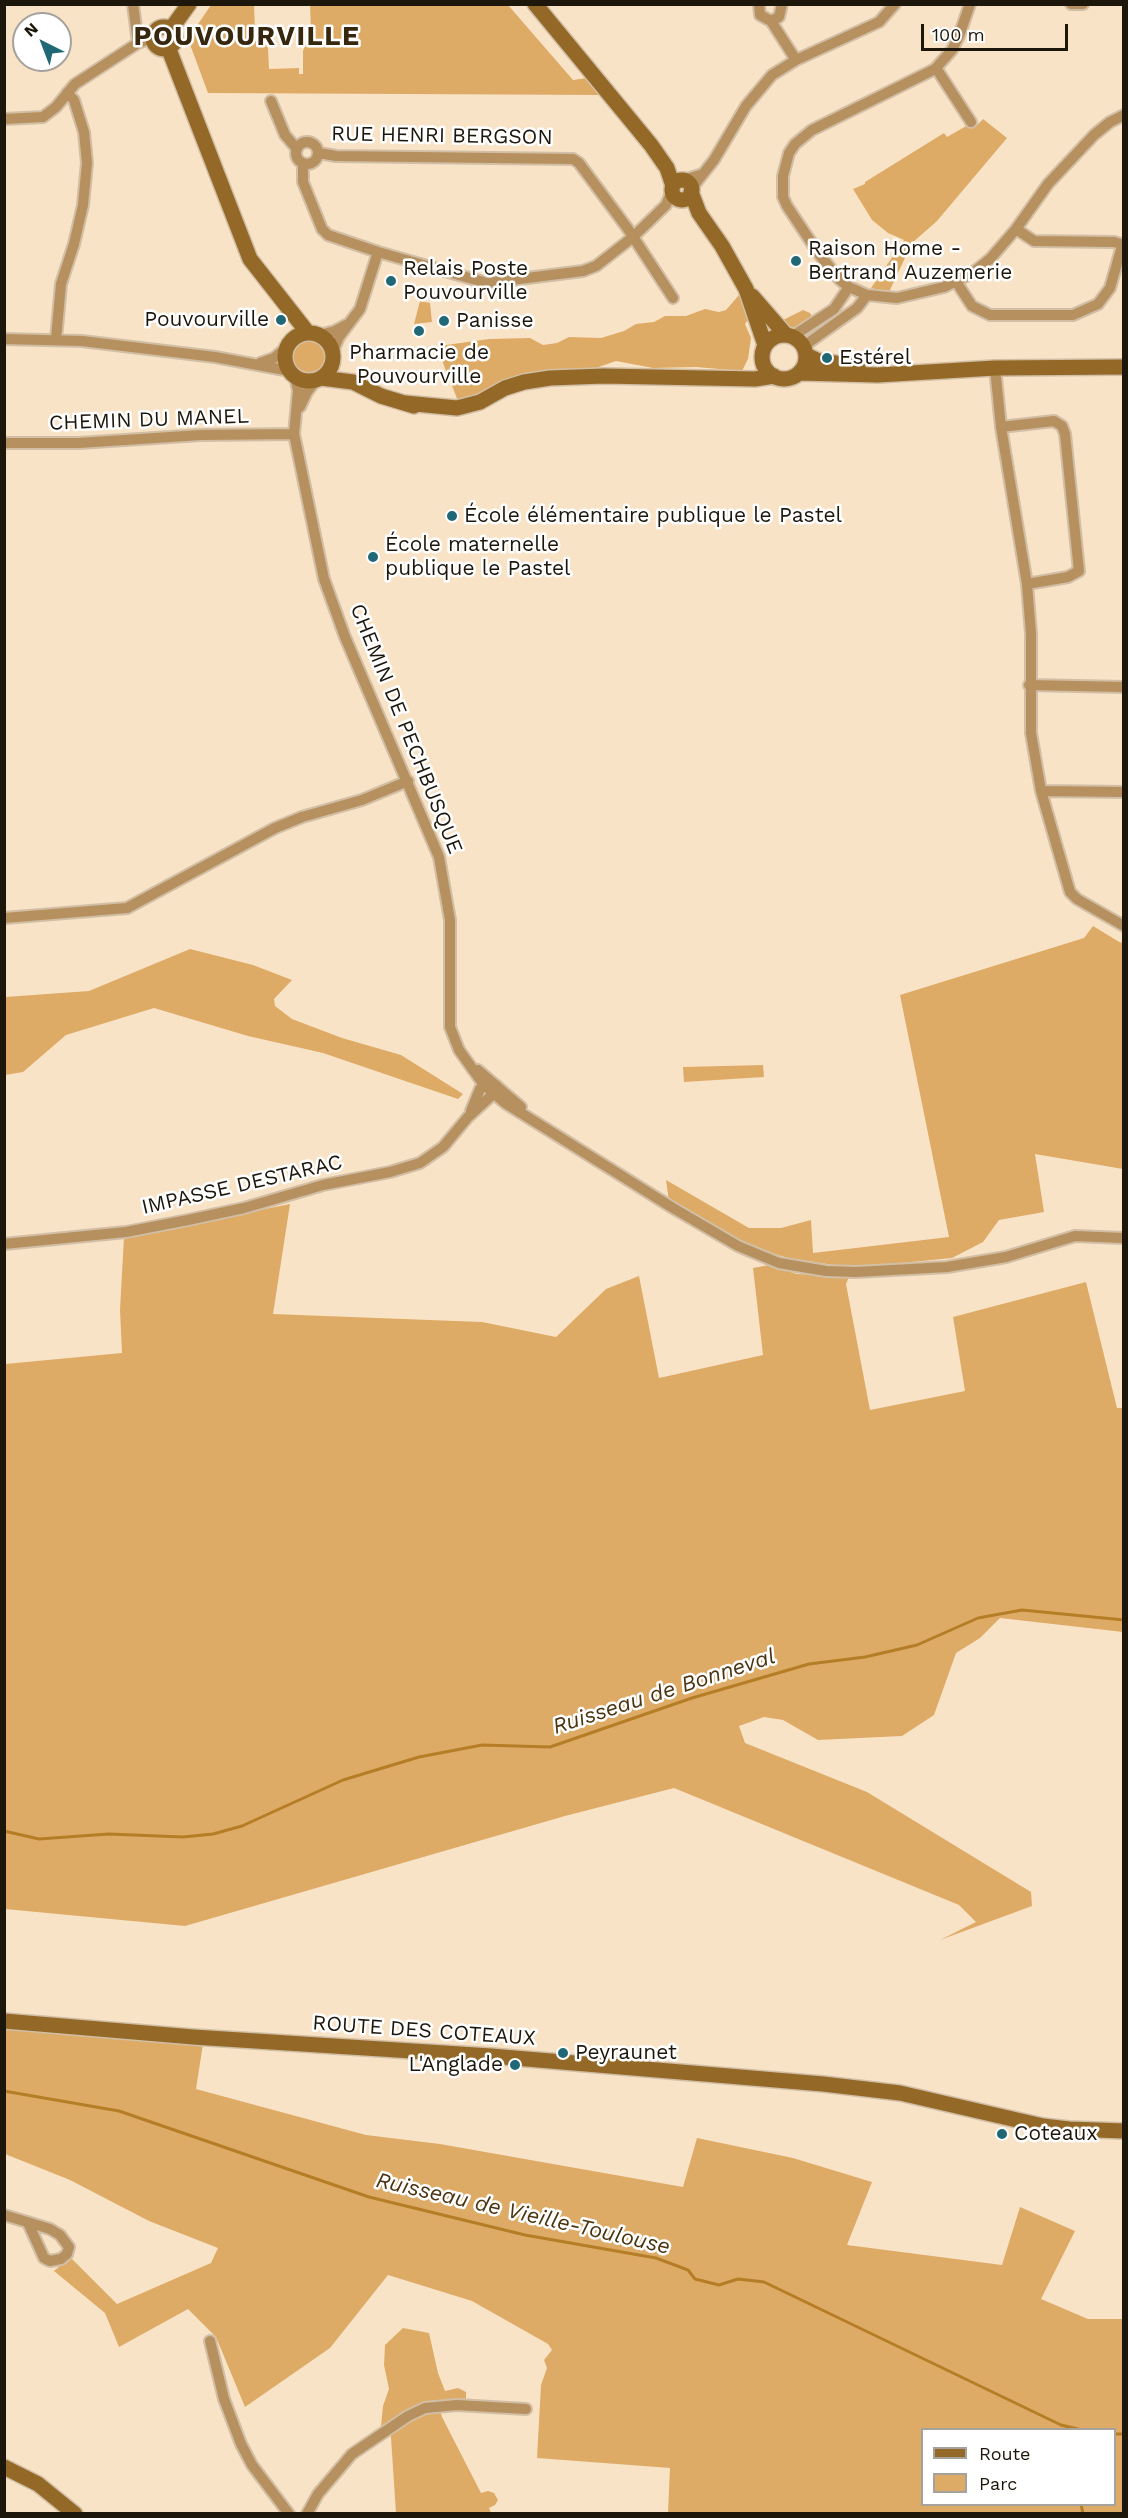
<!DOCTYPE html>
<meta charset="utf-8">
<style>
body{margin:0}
#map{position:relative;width:1128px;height:2518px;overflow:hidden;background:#f9e3c7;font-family:"Work Sans",sans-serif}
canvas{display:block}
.frame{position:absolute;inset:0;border:6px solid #1d160b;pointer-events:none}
.legend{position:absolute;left:921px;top:2428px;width:195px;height:78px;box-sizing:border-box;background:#fff;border:2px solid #a5a29d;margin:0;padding:8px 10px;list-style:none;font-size:18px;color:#1d160b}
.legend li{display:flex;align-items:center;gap:12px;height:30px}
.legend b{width:30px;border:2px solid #a5a29d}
.north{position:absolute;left:12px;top:12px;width:60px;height:60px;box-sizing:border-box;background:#fff;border:2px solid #a5a29d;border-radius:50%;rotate:318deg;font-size:16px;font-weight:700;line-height:24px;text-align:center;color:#1d160b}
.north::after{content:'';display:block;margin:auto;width:21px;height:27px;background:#206876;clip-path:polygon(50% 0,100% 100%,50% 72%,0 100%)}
.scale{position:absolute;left:921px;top:24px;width:147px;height:27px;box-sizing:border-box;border:3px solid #1d160b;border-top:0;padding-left:8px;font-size:18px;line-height:21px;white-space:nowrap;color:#1d160b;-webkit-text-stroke:4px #fff;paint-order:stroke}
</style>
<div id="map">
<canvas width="1128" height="2518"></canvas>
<div class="frame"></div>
<ul class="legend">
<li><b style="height:8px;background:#946826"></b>Route</li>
<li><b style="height:16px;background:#deab67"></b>Parc</li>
</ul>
<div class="north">N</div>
<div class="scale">100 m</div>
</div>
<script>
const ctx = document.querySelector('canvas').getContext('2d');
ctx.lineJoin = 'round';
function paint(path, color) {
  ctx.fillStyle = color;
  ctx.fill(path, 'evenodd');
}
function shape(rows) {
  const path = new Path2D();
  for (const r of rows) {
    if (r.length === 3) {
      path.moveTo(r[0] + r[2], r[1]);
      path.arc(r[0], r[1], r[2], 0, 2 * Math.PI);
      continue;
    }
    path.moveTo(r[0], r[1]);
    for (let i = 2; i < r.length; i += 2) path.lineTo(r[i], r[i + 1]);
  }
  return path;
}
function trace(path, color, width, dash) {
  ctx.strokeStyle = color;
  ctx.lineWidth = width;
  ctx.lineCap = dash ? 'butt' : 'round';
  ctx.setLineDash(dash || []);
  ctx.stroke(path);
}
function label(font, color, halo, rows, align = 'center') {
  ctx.font = font + ' "Work Sans",sans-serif';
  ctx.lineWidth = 5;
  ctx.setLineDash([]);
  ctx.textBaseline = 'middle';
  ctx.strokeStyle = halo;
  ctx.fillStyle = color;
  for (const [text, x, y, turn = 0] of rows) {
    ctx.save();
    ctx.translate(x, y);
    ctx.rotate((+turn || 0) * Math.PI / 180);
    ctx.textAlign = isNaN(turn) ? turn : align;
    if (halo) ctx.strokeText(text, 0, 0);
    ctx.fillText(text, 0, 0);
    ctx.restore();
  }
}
paint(shape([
 [211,5,254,5,255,31,263,36,264,43,268,48,269,69,299,68,299,74,303,74,303,51,307,40,306,32,311,29,310,5,508,5,573,80,587,78,601,95,208,93,188,39],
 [983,119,1007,138,937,221,912,243,889,292,871,288,904,240,888,233,872,220,853,189,865,184,865,182,944,133,947,137,968,125,974,123,977,125],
 [739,295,745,298,751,315,745,324,751,338,748,359,742,371,696,367,653,368,616,361,593,369,458,401,441,358,439,346,489,339,530,338,543,345,557,343,569,337,601,338,624,331,636,324,654,322,665,316,686,316,705,309,719,312,726,310],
 [420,301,430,303,432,322,414,324],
 [803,310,810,313,814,320,797,329,786,325,783,320],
 [309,357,17],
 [1093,926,1121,943,1123,939,1123,1169,1035,1154,1044,1212,999,1220,983,1242,952,1258,852,1268,789,1258,759,1250,706,1223,669,1201,666,1180,749,1228,781,1228,811,1220,813,1253,949,1237,900,995,1084,938],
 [190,949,253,965,292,980,274,999,275,1006,292,1019,342,1038,401,1055,463,1094,458,1099,323,1053,248,1036,154,1008,66,1035,23,1072,5,1075,5,997,89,991],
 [763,1065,764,1077,684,1082,683,1067],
 [290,1204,273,1314,482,1322,556,1337,606,1289,639,1276,659,1378,763,1355,753,1268,769,1265,797,1274,849,1277,846,1284,870,1410,965,1391,953,1317,1086,1282,1117,1408,1123,1408,1123,1632,1000,1618,980,1638,956,1653,934,1715,902,1736,818,1740,783,1720,764,1717,739,1726,745,1743,867,1792,1031,1892,1032,1906,940,1940,976,1922,959,1905,674,1788,565,1816,185,1926,5,1909,5,1364,122,1353,120,1310,124,1237],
 [4,2026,203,2044,196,2089,366,2135,440,2144,683,2187,697,2138,793,2158,872,2182,847,2245,1002,2265,1020,2207,1075,2231,1041,2299,1088,2319,1123,2319,1123,2513,668,2513,670,2468,537,2458,541,2385,547,2368,544,2360,552,2350,548,2344,472,2301,388,2275,330,2348,245,2407,216,2337,188,2309,119,2347,105,2313,54,2271,70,2257,117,2304,211,2263,218,2248,149,2221,70,2180,5,2154],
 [922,2430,1114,2430,1114,2504,922,2504],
 [403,2328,429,2333,438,2373,445,2391,458,2388,466,2392,466,2401,438,2404,442,2417,481,2493,488,2491,494,2493,498,2500,495,2505,489,2508,491,2513,396,2513,390,2423,381,2426,383,2406,389,2389,384,2365,385,2345]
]), '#deab67');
trace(shape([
 [4,1831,39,1839,109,1834,183,1837,213,1834,242,1826,343,1780,419,1757,482,1745,550,1747,692,1698,809,1664,865,1657,917,1645,978,1618,1022,1610,1124,1620],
 [4,2091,119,2111,369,2197,525,2235,656,2258,688,2270,695,2279,719,2285,738,2279,764,2282,1061,2425,1082,2430],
 [1114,2434,1124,2434],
 [1081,2504,1083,2514]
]), '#b57d25', 3);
const street = shape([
 [133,4,138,43],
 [759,4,760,15,771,21,779,17,782,4],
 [970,4,959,36,952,50,935,69,812,130,795,144,789,153,783,176,783,197,787,206,819,254,840,280,849,287,867,295,897,298,944,287,974,272,990,259,1016,229,1048,184,1094,135,1110,122,1124,115],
 [1071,4,1083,4],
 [771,21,796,60],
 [936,68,971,122],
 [271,101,285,135,297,149],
 [4,119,43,117,56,107,75,84,138,43,153,37],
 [307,153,11],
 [319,153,336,156,573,159,579,163,628,229,673,298],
 [303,163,303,182,322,229,328,235,378,252],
 [684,180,703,174],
 [691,189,714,160,746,106,772,75,796,60,879,22,895,4],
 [1016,229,1034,241,1114,242,1124,245],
 [957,283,972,306,990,315,1073,315,1098,304,1110,288,1122,246],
 [319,335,335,331,346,325],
 [793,336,834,309,849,287],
 [4,339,82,341,215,357,290,371],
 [56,339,61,284,74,244,83,205,87,163,84,132,74,100,67,93],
 [804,346,857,308,867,295],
 [333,351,339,337,360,309,378,252,487,283,583,271,596,266,633,237,666,205,672,191],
 [260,363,274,358,287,347],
 [995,368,1001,427,1027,584,1031,634,1031,733,1041,791,1070,892,1077,899,1124,926],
 [295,376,298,391,294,434,324,579,345,637,439,857,450,920,450,1027,459,1050,484,1085,505,1103,673,1208,738,1246,779,1263,826,1271,856,1272,947,1267,1006,1257,1075,1236,1124,1238],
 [300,407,307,392,316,380],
 [1001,427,1054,421,1062,426,1065,434,1079,571,1068,577,1027,584],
 [4,443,79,443,201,435,294,434],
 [1029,685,1124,687],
 [1041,791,1124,792],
 [4,918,127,908,275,828,302,817,362,800,408,781],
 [478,1070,521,1107],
 [471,1111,480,1089,484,1085,490,1085],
 [4,1244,126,1232,188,1220,244,1208,323,1185,390,1172,420,1163,443,1147,468,1117,491,1096,496,1085],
 [4,2215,50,2229,60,2235,69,2247,67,2254,61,2259,50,2261,44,2258,29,2225],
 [210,2341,224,2399,241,2444,252,2465,289,2514],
 [307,2514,318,2494,352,2454,408,2416,425,2408,457,2405,526,2409]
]);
const secondary = shape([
 [535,4,651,145,667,168,673,186],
 [164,38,11],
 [171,29,189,4],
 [168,47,250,259,308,333],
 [682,190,10],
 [691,192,699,213,722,246,746,289,765,345],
 [752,296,785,334],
 [309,357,24],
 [784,357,22],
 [806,355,819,361,858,366],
 [799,373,878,375,995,368,1124,367],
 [321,378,353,382,381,396,414,406],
 [405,403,457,408,480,402,505,388,524,382,550,378,604,376,755,379,774,376],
 [4,2021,193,2037,491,2056,823,2084,900,2093,1043,2126,1069,2129,1124,2131],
 [4,2467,38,2484,75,2514]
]);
trace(street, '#d1bea5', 14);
trace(secondary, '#d1bea5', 18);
trace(street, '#b6905e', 10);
trace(secondary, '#946826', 15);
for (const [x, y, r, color] of [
 [796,261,6,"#206876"],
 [391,281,6,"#206876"],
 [281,320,6,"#206876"],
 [444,321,6,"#206876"],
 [419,331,6,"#206876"],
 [827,358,6,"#206876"],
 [452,516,6,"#206876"],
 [373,557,6,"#206876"],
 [563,2053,6,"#206876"],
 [515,2065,6,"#206876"],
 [1002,2134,6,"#206876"]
]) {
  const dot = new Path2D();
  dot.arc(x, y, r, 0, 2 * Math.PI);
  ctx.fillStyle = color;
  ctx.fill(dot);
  trace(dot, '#fff', 2);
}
label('21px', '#1d160b', '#fff', [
 ["RUE HENRI BERGSON",442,136,1],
 ["CHEMIN DU MANEL",149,420,-2],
 ["CHEMIN DE PECHBUSQUE",406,729,68],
 ["IMPASSE DESTARAC",242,1185,-13],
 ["ROUTE DES COTEAUX",424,2031,4]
]);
label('21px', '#1d160b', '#fff', [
 ["Raison Home -",808,249],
 ["Bertrand Auzemerie",808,273],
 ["Relais Poste",403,269],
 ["Pouvourville",403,293],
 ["Pouvourville",269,320,"right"],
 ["Panisse",456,321],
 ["Pharmacie de",419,353,"center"],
 ["Pouvourville",419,377,"center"],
 ["Estérel",839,358],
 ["École élémentaire publique le Pastel",464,516],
 ["École maternelle",385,545],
 ["publique le Pastel",385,569],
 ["Peyraunet",575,2053],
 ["L'Anglade",503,2065,"right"],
 ["Coteaux",1014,2134]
], 'left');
label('italic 22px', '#4c3410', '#fff', [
 ["Ruisseau de Bonneval",664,1692,-18],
 ["Ruisseau de Vieille-Toulouse",523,2214,13]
]);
ctx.letterSpacing = '1.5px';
label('bold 27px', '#37270f', '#fff', [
 ["POUVOURVILLE",247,37]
]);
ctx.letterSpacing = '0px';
</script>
